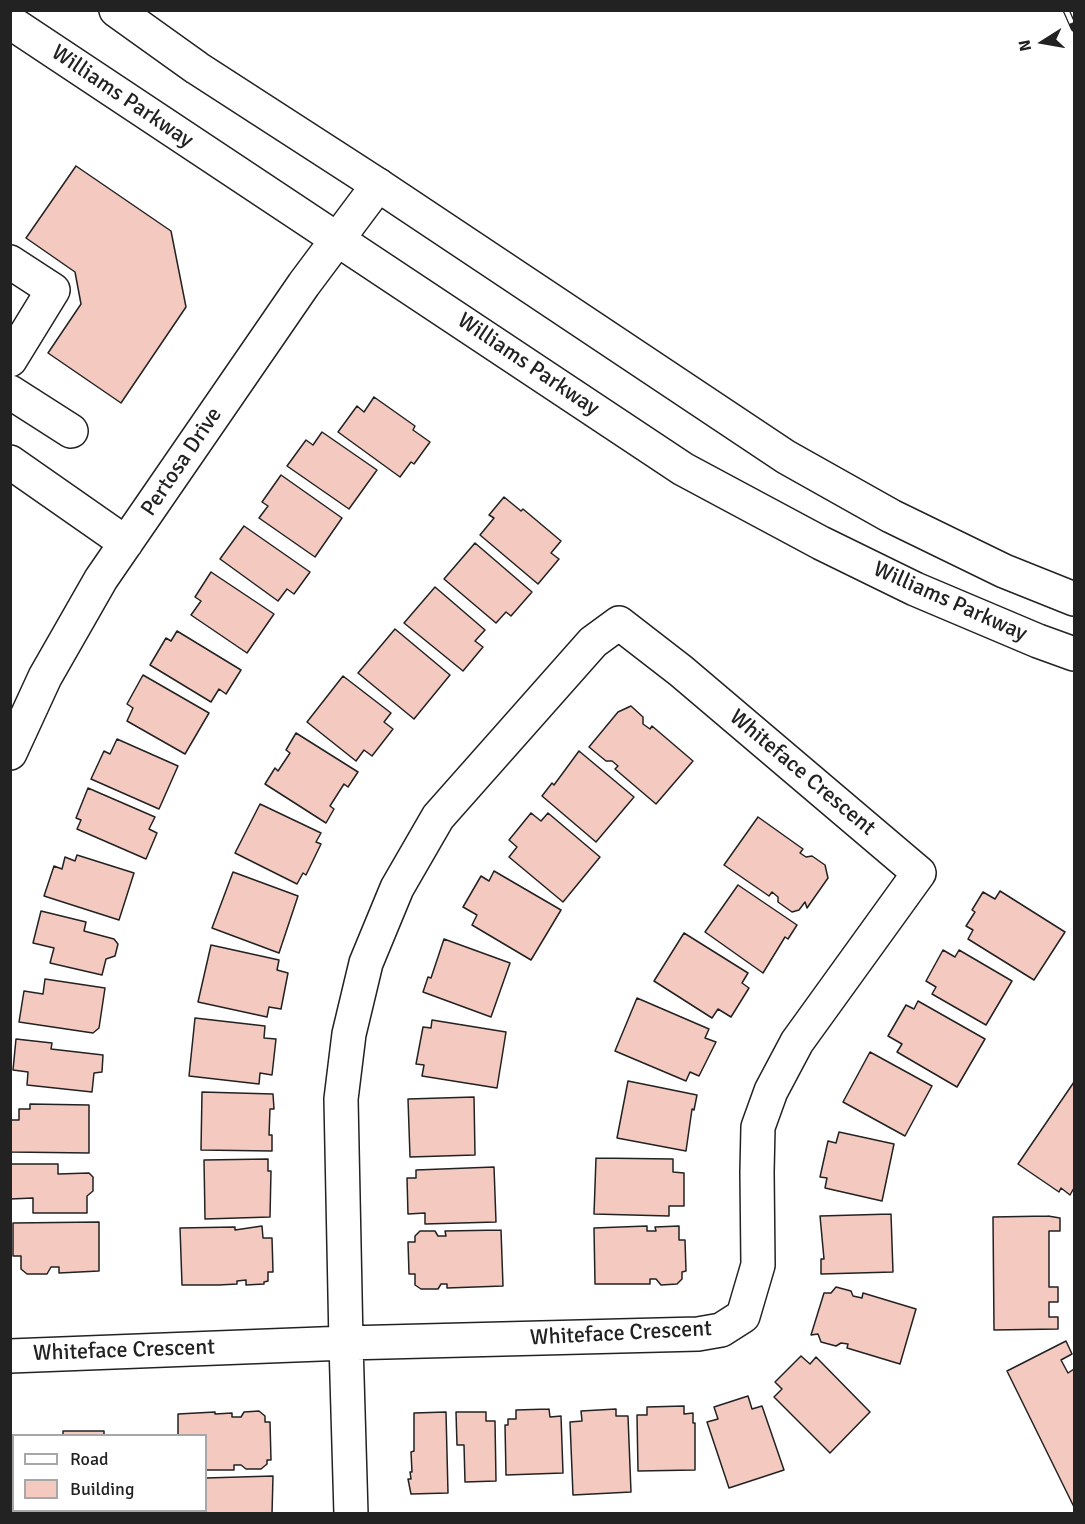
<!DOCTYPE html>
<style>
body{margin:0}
#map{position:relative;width:1085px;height:1524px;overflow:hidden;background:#fff;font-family:Signika,sans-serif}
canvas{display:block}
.frame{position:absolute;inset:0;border:12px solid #222;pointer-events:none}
.legend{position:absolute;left:12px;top:1434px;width:195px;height:78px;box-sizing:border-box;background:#fff;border:2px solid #a7a7a7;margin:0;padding:8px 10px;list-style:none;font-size:18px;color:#222}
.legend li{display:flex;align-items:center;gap:12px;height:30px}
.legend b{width:30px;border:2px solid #a7a7a7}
.north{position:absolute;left:1013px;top:12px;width:60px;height:60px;-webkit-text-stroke:4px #fff;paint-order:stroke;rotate:259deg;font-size:16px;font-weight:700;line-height:24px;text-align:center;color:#222}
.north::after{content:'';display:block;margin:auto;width:21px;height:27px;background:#222;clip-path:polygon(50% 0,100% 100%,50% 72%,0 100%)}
</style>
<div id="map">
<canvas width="1085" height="1524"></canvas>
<div class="frame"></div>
<ul class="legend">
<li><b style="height:8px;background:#fff"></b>Road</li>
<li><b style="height:16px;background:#f3c9c0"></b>Building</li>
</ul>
<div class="north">N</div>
</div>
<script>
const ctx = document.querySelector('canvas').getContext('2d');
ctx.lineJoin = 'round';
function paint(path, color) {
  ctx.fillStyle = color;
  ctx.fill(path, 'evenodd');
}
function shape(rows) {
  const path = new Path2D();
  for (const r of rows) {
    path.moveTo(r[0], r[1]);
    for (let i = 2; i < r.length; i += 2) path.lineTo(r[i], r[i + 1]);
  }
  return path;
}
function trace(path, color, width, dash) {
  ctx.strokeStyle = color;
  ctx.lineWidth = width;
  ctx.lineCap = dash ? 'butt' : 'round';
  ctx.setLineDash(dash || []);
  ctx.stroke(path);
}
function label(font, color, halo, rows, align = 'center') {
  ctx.font = font + ' Signika,sans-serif';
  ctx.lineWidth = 4.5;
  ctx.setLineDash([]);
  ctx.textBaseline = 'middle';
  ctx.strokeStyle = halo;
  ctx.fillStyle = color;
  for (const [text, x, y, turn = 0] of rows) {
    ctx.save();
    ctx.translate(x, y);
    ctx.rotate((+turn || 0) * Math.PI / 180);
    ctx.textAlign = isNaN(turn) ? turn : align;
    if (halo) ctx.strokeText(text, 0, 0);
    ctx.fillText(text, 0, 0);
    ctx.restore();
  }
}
const building = shape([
 [76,166,171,231,186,307,121,403,48,353,81,304,75,272,26,238,76,166],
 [374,397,415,426,413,430,430,442,414,464,411,462,400,477,338,432,357,406,364,412,374,397],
 [322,432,377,470,349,509,287,466,306,440,313,445,322,432],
 [281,475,342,518,315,557,259,518,268,506,262,502,281,475],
 [504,497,521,511,523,509,561,541,551,553,559,559,538,584,480,535,494,518,489,515,504,497],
 [244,526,310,572,294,594,287,589,278,601,220,559,244,526],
 [475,543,532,592,511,616,506,612,496,623,444,579,475,543],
 [211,572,274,614,247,653,191,615,201,601,195,597,211,572],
 [435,587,485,630,475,641,483,647,463,671,404,623,435,587],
 [395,629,450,675,414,719,358,673,395,629],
 [177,631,241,670,226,694,219,689,211,702,150,665,166,638,171,641,177,631],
 [143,675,209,713,185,754,127,721,133,708,127,704,143,675],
 [343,676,391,713,384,722,393,729,372,756,364,750,356,761,307,722,343,676],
 [631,706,643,717,643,724,650,729,652,726,693,761,656,804,615,769,618,766,612,761,606,761,589,747,618,712,631,706],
 [296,733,358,772,348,787,344,784,330,806,334,809,326,823,265,784,275,768,278,771,290,753,286,750,296,733],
 [117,739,178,766,159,809,91,779,104,751,110,754,117,739],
 [579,751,634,797,596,842,542,796,552,783,554,785,579,751],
 [88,788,155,817,149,829,157,833,146,859,77,829,81,820,76,818,88,788],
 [260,804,321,833,316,842,321,844,306,875,303,873,297,884,235,853,260,804],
 [531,813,541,821,548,813,600,857,563,902,509,857,517,847,509,840,531,813],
 [758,817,803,849,800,853,806,857,812,856,825,865,828,878,807,908,805,902,799,910,792,912,778,902,778,897,772,892,769,896,724,865,758,817],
 [77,855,134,873,119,920,44,896,54,866,62,869,65,857,75,861,77,855],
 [494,871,561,910,531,960,472,925,477,915,463,907,481,876,489,881,494,871],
 [233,872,298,896,279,953,212,928,233,872],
 [738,885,797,925,788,939,785,937,763,973,705,932,738,885],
 [1000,891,1065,932,1034,980,968,939,973,930,966,926,975,912,972,910,983,892,995,899,1000,891],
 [41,911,86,922,84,931,114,939,118,944,115,956,106,959,102,975,50,963,54,948,33,943,41,911],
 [684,933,748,973,742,983,749,988,731,1017,718,1009,712,1018,654,981,684,933],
 [444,939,510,963,491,1017,423,992,428,977,431,978,444,939],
 [211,945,279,960,277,970,288,973,281,1009,269,1007,267,1017,198,1002,211,945],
 [943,950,955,957,959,950,1012,981,986,1025,932,994,936,987,926,981,943,950],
 [45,979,105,988,99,1028,93,1033,19,1022,24,991,43,994,45,979],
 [637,998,709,1029,705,1038,716,1042,699,1076,690,1072,686,1081,615,1051,637,998],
 [918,1001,985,1039,957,1087,897,1052,902,1044,888,1036,906,1005,914,1009,918,1001],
 [195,1018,265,1026,264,1038,276,1039,272,1075,260,1073,259,1084,189,1076,195,1018],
 [432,1020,506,1032,497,1088,422,1076,424,1065,416,1064,423,1027,431,1028,432,1020],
 [16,1039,52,1043,51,1049,103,1055,102,1072,94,1073,92,1092,27,1085,28,1072,13,1070,16,1039],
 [870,1052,932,1086,905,1136,843,1102,870,1052],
 [628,1081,697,1095,694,1110,692,1109,686,1151,617,1138,628,1081],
 [1074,1082,1074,1188,1070,1195,1061,1188,1059,1192,1018,1164,1074,1082],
 [202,1092,273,1094,274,1109,270,1109,269,1135,272,1135,272,1151,201,1150,202,1092],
 [474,1097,475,1155,410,1157,408,1099,474,1097],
 [30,1104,89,1105,89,1153,10,1152,10,1120,19,1120,19,1109,30,1109,30,1104],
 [839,1132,894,1144,882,1201,825,1188,827,1178,820,1177,828,1141,836,1143,839,1132],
 [596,1158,673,1159,673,1172,684,1173,684,1206,669,1206,669,1216,594,1214,596,1158],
 [268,1159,268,1171,271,1171,270,1217,205,1219,204,1160,268,1159],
 [10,1164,58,1164,58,1174,89,1173,93,1177,93,1191,87,1196,87,1213,33,1213,33,1198,10,1199,10,1164],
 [494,1167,496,1222,425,1224,425,1213,408,1214,407,1178,416,1178,416,1170,494,1167],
 [891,1214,893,1272,821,1274,821,1259,824,1259,820,1216,891,1214],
 [1048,1216,1060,1218,1060,1231,1049,1231,1049,1287,1058,1287,1058,1302,1049,1302,1049,1317,1058,1317,1058,1329,994,1330,993,1217,1048,1216],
 [99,1222,99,1271,59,1273,59,1267,51,1267,47,1274,27,1274,21,1269,21,1256,13,1256,13,1223,99,1222],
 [262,1226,263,1238,272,1238,273,1272,268,1272,268,1281,264,1282,264,1284,246,1285,246,1280,237,1281,237,1284,219,1285,182,1285,180,1228,235,1227,235,1230,262,1226],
 [647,1226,647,1231,656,1231,655,1227,679,1226,679,1240,685,1240,686,1271,682,1272,682,1279,677,1284,661,1285,656,1279,650,1279,650,1284,595,1284,594,1228,647,1226],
 [501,1230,503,1286,447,1288,447,1284,441,1284,438,1289,421,1289,415,1285,415,1274,409,1274,408,1242,415,1242,415,1236,420,1231,435,1231,438,1236,446,1236,445,1231,501,1230],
 [836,1287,851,1291,853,1296,862,1298,863,1293,916,1309,900,1364,847,1348,848,1344,841,1343,836,1346,821,1342,818,1334,811,1335,824,1293,831,1293,836,1287],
 [1066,1341,1072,1354,1061,1360,1068,1373,1074,1369,1074,1507,1007,1371,1066,1341],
 [801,1356,810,1364,816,1357,870,1412,830,1453,774,1397,782,1389,775,1382,801,1356],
 [748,1396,752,1409,762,1406,784,1470,729,1488,707,1422,718,1419,714,1407,748,1396],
 [684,1406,684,1414,693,1413,693,1423,695,1423,695,1470,638,1471,637,1415,647,1415,647,1407,684,1406],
 [549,1409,550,1417,561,1416,563,1473,506,1475,505,1425,508,1425,508,1419,516,1419,516,1410,549,1409],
 [616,1409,616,1416,628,1416,631,1492,573,1495,570,1422,582,1421,581,1411,616,1409],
 [259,1411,265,1416,265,1422,270,1422,271,1460,267,1460,267,1464,261,1469,246,1469,241,1465,234,1465,234,1470,206,1470,206,1436,178,1436,178,1414,215,1412,215,1414,232,1413,232,1417,241,1417,244,1412,259,1411],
 [446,1412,448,1493,411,1494,408,1479,411,1479,410,1472,412,1472,411,1452,414,1451,414,1413,446,1412],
 [456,1412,486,1412,486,1421,495,1421,496,1481,465,1482,464,1445,457,1445,456,1412],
 [63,1431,104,1431,104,1436,63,1436,63,1431],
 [273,1476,272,1514,203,1514,203,1510,206,1510,206,1478,273,1476],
 [18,1510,99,1510,99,1514,18,1514,18,1510]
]);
paint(building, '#f3c9c0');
trace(building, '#222', 1.5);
const minor = shape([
 [10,262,53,290,10,360],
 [10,392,71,431],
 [10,462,126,543],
 [10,753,45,677,101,579,304,284,378,185],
 [10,1356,346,1343,698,1334,721,1330,743,1316,758,1265,757,1172,758,1127,771,1091,797,1042,919,873,681,671,619,623,593,642,438,817,397,888,366,963,349,1034,341,1099,346,1343,351,1514]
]);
const major = shape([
 [116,10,197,68,378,185,786,457,891,516,1004,571,1074,599],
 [10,22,683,469,821,543,915,589,1038,641,1074,654]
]);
trace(minor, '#222', 36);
trace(major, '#222', 36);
trace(minor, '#fff', 33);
trace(major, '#fff', 33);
const rail = shape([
 [1066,10,1074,28]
]);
trace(rail, '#222', 7);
trace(rail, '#fff', 4.5, [14]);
label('22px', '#222', '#fff', [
 ["Williams Parkway",122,97,34],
 ["Williams Parkway",528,365,34],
 ["Pertosa Drive",182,462,-56],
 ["Williams Parkway",950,602,24],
 ["Whiteface Crescent",802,773,40],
 ["Whiteface Crescent",621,1334,-3],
 ["Whiteface Crescent",124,1351,-2]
]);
</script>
